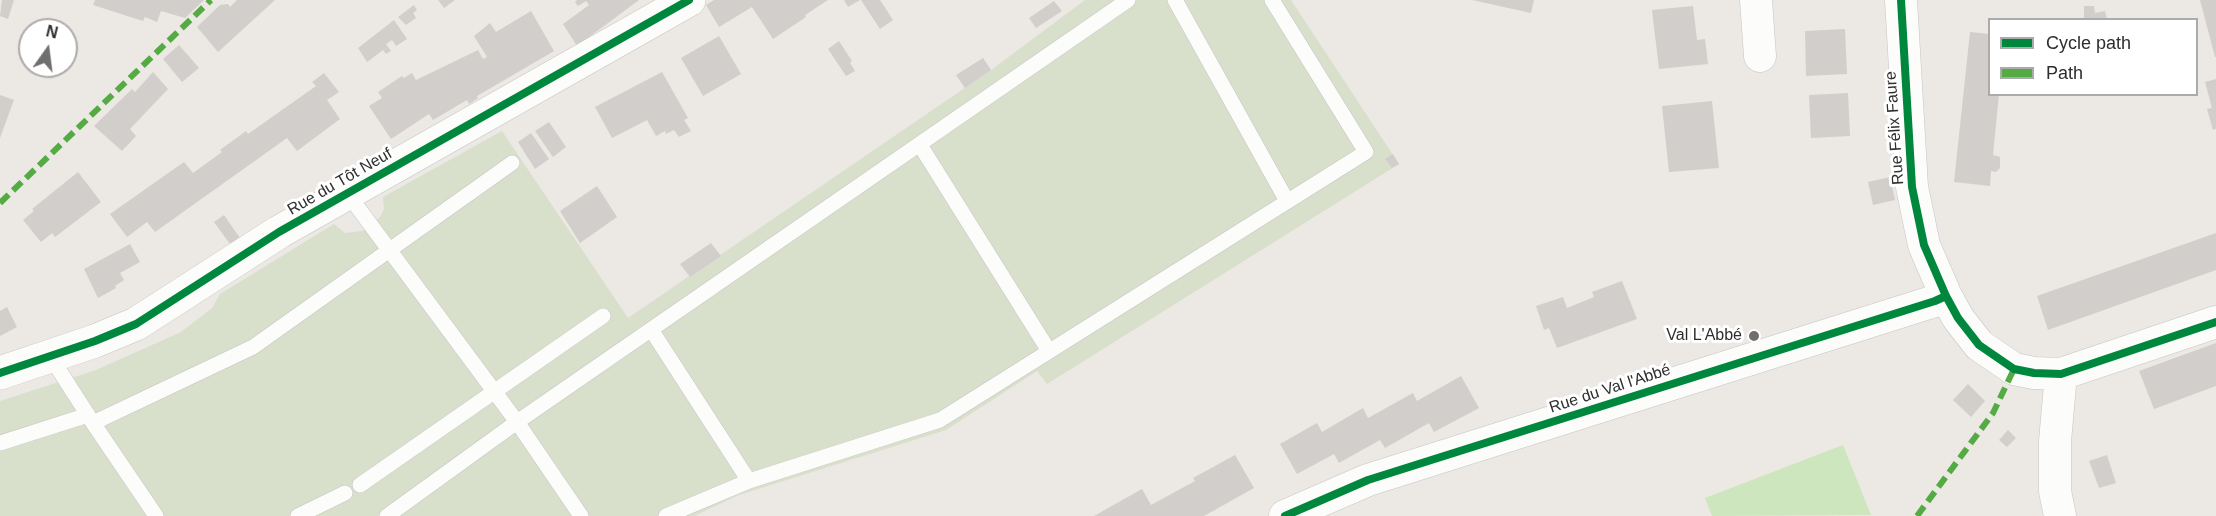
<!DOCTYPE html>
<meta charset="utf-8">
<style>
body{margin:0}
#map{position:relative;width:2216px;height:516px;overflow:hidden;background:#ece8e4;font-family:Helvetica,sans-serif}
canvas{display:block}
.legend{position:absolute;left:1988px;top:18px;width:210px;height:78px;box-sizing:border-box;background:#fff;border:2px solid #ababab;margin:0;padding:8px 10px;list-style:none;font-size:18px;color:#2e2e2e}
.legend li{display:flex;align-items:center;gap:12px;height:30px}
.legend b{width:30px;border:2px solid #ababab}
.north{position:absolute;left:18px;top:18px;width:60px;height:60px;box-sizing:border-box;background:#fff;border:2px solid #ababab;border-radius:50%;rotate:14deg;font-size:16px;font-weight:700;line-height:24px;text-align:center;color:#2e2e2e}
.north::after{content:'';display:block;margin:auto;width:21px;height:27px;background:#706f6e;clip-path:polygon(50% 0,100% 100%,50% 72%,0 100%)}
</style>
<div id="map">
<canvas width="2216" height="516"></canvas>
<ul class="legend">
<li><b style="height:8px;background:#00873e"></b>Cycle path</li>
<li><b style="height:8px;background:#54ab44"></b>Path</li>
</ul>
<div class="north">N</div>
</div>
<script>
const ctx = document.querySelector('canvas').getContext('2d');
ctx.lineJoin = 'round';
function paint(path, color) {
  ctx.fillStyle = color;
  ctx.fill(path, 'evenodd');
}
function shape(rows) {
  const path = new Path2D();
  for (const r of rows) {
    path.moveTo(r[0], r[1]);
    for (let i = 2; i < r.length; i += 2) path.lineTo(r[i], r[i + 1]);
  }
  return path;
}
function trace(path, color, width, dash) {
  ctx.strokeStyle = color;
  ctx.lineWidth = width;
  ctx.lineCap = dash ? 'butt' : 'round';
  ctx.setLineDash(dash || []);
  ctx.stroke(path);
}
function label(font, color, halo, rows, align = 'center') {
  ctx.font = font + ' Helvetica,sans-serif';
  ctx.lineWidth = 6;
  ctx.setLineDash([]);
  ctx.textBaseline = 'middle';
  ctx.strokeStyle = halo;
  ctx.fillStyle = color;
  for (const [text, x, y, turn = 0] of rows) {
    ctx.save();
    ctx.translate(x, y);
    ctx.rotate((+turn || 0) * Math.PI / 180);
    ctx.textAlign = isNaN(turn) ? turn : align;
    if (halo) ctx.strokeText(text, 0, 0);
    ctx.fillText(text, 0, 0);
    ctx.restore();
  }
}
paint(shape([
 [1843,445,1871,515,1712,516,1705,498]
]), '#cee6be');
paint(shape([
 [1085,0,1291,0,1399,164,1047,384,1037,371,946,430,739,495,694,516,0,516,0,401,96,370,181,332,212,308,220,294,334,224,345,233,362,231,380,217,384,209,383,197,502,131,628,318,991,70]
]), '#d8e0cc');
paint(shape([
 [2,0,14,0,8,19,0,16],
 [95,0,204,0,185,18,161,11,157,22,145,17,143,21,93,5],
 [237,0,275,0,218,52,197,27,220,5,228,4,230,7],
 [438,0,455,0,444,8],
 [577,0,639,0,577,46,563,24,589,5,586,1,578,6,575,2],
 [714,0,828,0,805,15,806,17,773,39,752,7,719,27,706,5],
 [844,0,860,0,848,7],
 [861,0,880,0,893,20,880,29],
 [1472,0,1534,0,1531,13],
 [2200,0,2216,0,2216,57,2215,57],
 [1054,1,1062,11,1036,28,1029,18],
 [414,5,417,10,413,13,416,18,406,25,398,17],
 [1693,6,1697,40,1705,39,1708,64,1659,69,1652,10],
 [2084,6,2094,6,2095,13,2105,11,2107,20,2084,20],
 [531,11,554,51,477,96,478,98,469,104,467,100,433,120,429,114,391,139,369,106,382,98,378,92,402,76,404,78,412,73,416,80,478,50,483,59,487,57,474,36,490,23,496,32],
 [394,20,407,39,396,46,392,40,386,44,391,51,386,54,383,50,367,62,358,48],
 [1845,29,1847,74,1806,76,1805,31],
 [1970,32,1989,34,1989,94,1999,94,1993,155,2000,157,2000,168,1996,172,1991,171,1990,186,1954,182],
 [719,36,741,74,703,96,681,58],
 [839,41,852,61,850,63,855,71,846,76,828,49],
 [179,45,199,68,182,82,163,59],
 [983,58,991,70,965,88,956,75],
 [153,72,168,89,130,129,136,136,122,151,94,126,132,89,135,92],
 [662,72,688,118,684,120,691,131,679,137,674,130,666,134,665,131,656,136,647,120,612,138,595,107],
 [324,73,339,92,327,100,340,119,297,151,287,138,155,232,147,222,127,237,110,214,184,162,193,173,222,152,220,150,246,131,248,134,316,86,312,82],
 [2216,79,2216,129,2213,130,2207,109,2212,108,2205,82],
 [1848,93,1850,136,1811,138,1809,95],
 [0,95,14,100,0,138],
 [1712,101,1719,168,1669,172,1662,106],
 [549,122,566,147,553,157,535,131],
 [531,133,549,159,535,169,518,142],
 [1393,154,1399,164,1392,168,1385,159],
 [78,172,101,202,55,237,52,233,41,242,23,220,34,211,32,209],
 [1890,177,1895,200,1873,205,1868,182],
 [597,186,617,217,580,243,560,211],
 [224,215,240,238,230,244,214,222],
 [2216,233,2216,270,2048,330,2037,296],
 [711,243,721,256,690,277,680,264],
 [130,244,140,262,120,273,124,280,115,286,116,288,98,298,84,269],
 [1622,281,1637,319,1557,348,1549,328,1544,330,1536,306,1563,297,1567,308,1594,297,1592,292],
 [7,307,17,327,0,336,0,311],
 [2216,343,2216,386,2154,409,2139,371],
 [1461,376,1479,408,1434,432,1429,423,1385,448,1380,440,1339,463,1334,454,1297,474,1280,444,1317,423,1322,432,1363,408,1368,418,1413,393,1417,401],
 [1968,384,1985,401,1971,417,1953,400],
 [2008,430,2016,438,2007,447,1999,440],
 [1235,455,1254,488,1204,516,1094,516,1142,489,1151,505,1195,481,1193,478],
 [2107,455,2116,483,2099,488,2089,461]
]), '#d1cecb');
const lane = shape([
 [1175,0,1287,201],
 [920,145,1049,351],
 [347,193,517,422,581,516],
 [652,331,749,481],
 [50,356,93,423],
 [0,443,88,415],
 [360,485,603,316],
 [156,516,93,423,253,347,512,163],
 [298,516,345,493],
 [387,516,517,422,1128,0],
 [666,516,749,481,940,420,1366,152,1272,0]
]);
const street = shape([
 [1756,0,1760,56],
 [1901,0,1912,187,1924,245,1946,296,1958,318,1979,345,2014,369,2034,373,2061,374,2216,322],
 [1285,516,1368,480,1935,301,1946,296],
 [2060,516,2055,491,2055,441,2061,374]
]);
const secondary = shape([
 [0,373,95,341,136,324,279,232,689,0]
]);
trace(lane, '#c5c4c5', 16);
trace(street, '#c5c4c5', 33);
trace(secondary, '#c5c4c5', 34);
trace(lane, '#fcfcfb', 15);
trace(street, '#fcfcfb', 32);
trace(secondary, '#fcfcfb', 33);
trace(shape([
 [0,203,211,0],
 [1917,516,1993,413,2014,369]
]), '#54ab44', 6, [12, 6]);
trace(shape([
 [1901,0,1912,187,1924,245,1946,296,1958,318,1979,345,2014,369,2034,373,2061,374,2216,322],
 [0,373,95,341,136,324,279,232,689,0],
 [1285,516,1368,480,1935,301,1946,296]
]), '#00873e', 8);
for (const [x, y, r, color] of [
 [1754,336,6,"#706f6e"]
]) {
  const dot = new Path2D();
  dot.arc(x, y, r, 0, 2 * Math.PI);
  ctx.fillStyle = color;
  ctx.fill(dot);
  trace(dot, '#fff', 2);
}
label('16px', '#2e2e2e', '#fff', [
 ["Rue Félix Faure",1895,128,-94],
 ["Rue du Tôt Neuf",340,182,-30],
 ["Rue du Val l'Abbé",1610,389,-18]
]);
label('16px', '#2e2e2e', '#fff', [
 ["Val L'Abbé",1742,336]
], 'right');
</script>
